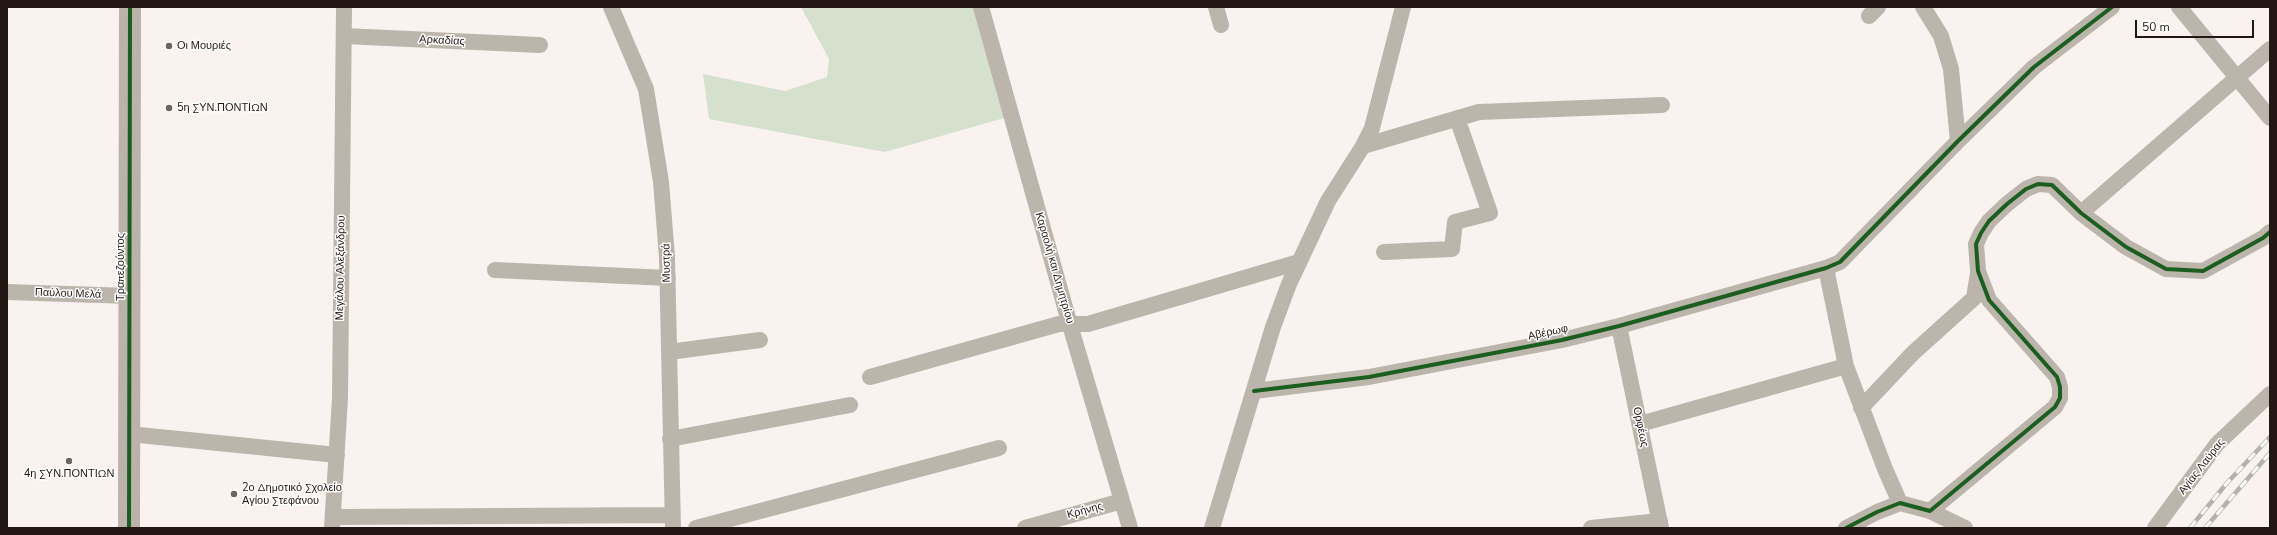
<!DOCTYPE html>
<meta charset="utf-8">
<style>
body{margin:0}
#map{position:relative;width:2277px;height:535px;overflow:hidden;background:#faf2ef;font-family:"Nunito Sans",sans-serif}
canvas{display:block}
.frame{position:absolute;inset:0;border:8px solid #221713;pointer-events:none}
.scale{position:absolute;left:2135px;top:20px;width:119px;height:18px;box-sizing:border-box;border:2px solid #221713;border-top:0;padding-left:5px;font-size:12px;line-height:14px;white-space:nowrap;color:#221713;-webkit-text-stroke:3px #fff;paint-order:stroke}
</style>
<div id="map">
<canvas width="2277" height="535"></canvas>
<div class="frame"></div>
<div class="scale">50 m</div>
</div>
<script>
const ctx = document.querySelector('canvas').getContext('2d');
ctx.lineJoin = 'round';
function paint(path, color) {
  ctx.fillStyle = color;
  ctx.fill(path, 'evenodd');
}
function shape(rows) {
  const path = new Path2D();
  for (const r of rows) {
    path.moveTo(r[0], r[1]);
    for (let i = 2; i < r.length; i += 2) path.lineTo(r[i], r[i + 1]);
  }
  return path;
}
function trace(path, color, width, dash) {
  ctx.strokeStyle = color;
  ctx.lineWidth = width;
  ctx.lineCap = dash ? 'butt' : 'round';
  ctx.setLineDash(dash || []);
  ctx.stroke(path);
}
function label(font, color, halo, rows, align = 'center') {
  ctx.font = font + ' "Nunito Sans",sans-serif';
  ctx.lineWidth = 3;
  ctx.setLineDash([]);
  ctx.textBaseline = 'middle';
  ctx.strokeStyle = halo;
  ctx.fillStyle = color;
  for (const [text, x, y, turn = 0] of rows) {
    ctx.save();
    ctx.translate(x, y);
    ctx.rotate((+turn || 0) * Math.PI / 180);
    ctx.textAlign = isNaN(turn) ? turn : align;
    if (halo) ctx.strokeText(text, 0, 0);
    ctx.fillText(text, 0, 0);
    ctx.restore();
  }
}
paint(shape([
 [801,7,974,7,1004,118,885,152,709,119,703,74,785,91,827,77,829,59]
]), '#d5e1cd');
trace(shape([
 [611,7,646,89,661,182,667,257,673,528],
 [981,7,1070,325,1130,528],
 [1216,7,1221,25],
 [1923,7,1941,36,1951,69,1958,141],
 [2179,7,2270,118],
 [1869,16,1878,7],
 [344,36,540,45],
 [1363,146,1479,112,1662,105],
 [2081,213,2270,49],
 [1384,252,1452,249,1455,222,1490,213,1457,118],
 [1826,268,1846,366,1885,469,1900,503],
 [495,270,668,278],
 [7,292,130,296],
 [1619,326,1661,528],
 [669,352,760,340],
 [870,377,1059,324,1088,324,1299,262],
 [1254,391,1369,377,1562,340,1619,326,1826,268,1840,262,1958,141,2034,67,2112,7],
 [1861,408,1913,353,1974,298,1978,273],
 [1640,424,1846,366],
 [129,434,337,455],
 [670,439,850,405],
 [1930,511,1965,528],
 [333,517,671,515],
 [332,528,340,398,344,7],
 [696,528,999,448],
 [1025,528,1122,501],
 [1212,528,1273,327,1289,284,1328,201,1363,146,1372,128,1403,7],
 [1591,528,1660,521],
 [1846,528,1877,512,1900,503,1930,511,2055,407,2060,398,2060,387,2057,377,1989,300,1978,271,1976,244,1981,233,1989,221,2007,204,2026,189,2038,184,2052,185,2081,213,2126,247,2166,269,2203,271,2263,238,2270,232],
 [2155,528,2217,444,2270,394]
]), '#bbb5ac', 16);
trace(shape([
 [129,528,130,7]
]), '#bbb3a9', 22);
const rail = shape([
 [2190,528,2227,483,2270,437],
 [2205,528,2270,453]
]);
trace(rail, '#b6b1ab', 4.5);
trace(rail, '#fff', 3, [9]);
trace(shape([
 [1254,391,1369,377,1562,340,1619,326,1826,268,1840,262,1958,141,2034,67,2112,7],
 [129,528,130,7],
 [1846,528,1877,512,1900,503,1930,511,2055,407,2060,398,2060,387,2057,377,1989,300,1978,271,1976,244,1981,233,1989,221,2007,204,2026,189,2038,184,2052,185,2081,213,2126,247,2166,269,2203,271,2263,238,2270,232]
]), '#1b5e20', 4);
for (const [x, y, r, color] of [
 [169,46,4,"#6e6460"],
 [169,108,4,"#6e6460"],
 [69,461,4,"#6e6460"],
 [234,494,4,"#6e6460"]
]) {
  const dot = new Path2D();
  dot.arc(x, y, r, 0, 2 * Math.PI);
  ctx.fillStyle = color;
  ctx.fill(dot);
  trace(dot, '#fff', 1.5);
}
label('11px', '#221713', '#fff', [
 ["Αρκαδίας",442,41,3],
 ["Μυστρά",667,263,-91],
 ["Τραπεζούντος",121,267,-90],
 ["Μεγάλου Αλεξάνδρου",341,268,-89],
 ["Καραολή και Δημητρίου",1054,268,74],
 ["Παύλου Μελά",68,294,2],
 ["Αβέρωφ",1548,333,-12],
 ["Ορφέως",1640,427,78],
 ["Αγίας Λαύρας",2202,467,-52],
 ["Κρήνης",1085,511,-15]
]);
label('11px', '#221713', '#fff', [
 ["Οι Μουριές",177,46],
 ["5η ΣΥΝ.ΠΟΝΤΙΩΝ",177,108],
 ["4η ΣΥΝ.ΠΟΝΤΙΩΝ",69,474,"center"],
 ["2ο Δημοτικό Σχολείο",242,488],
 ["Αγίου Στεφάνου",242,501]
], 'left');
</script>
